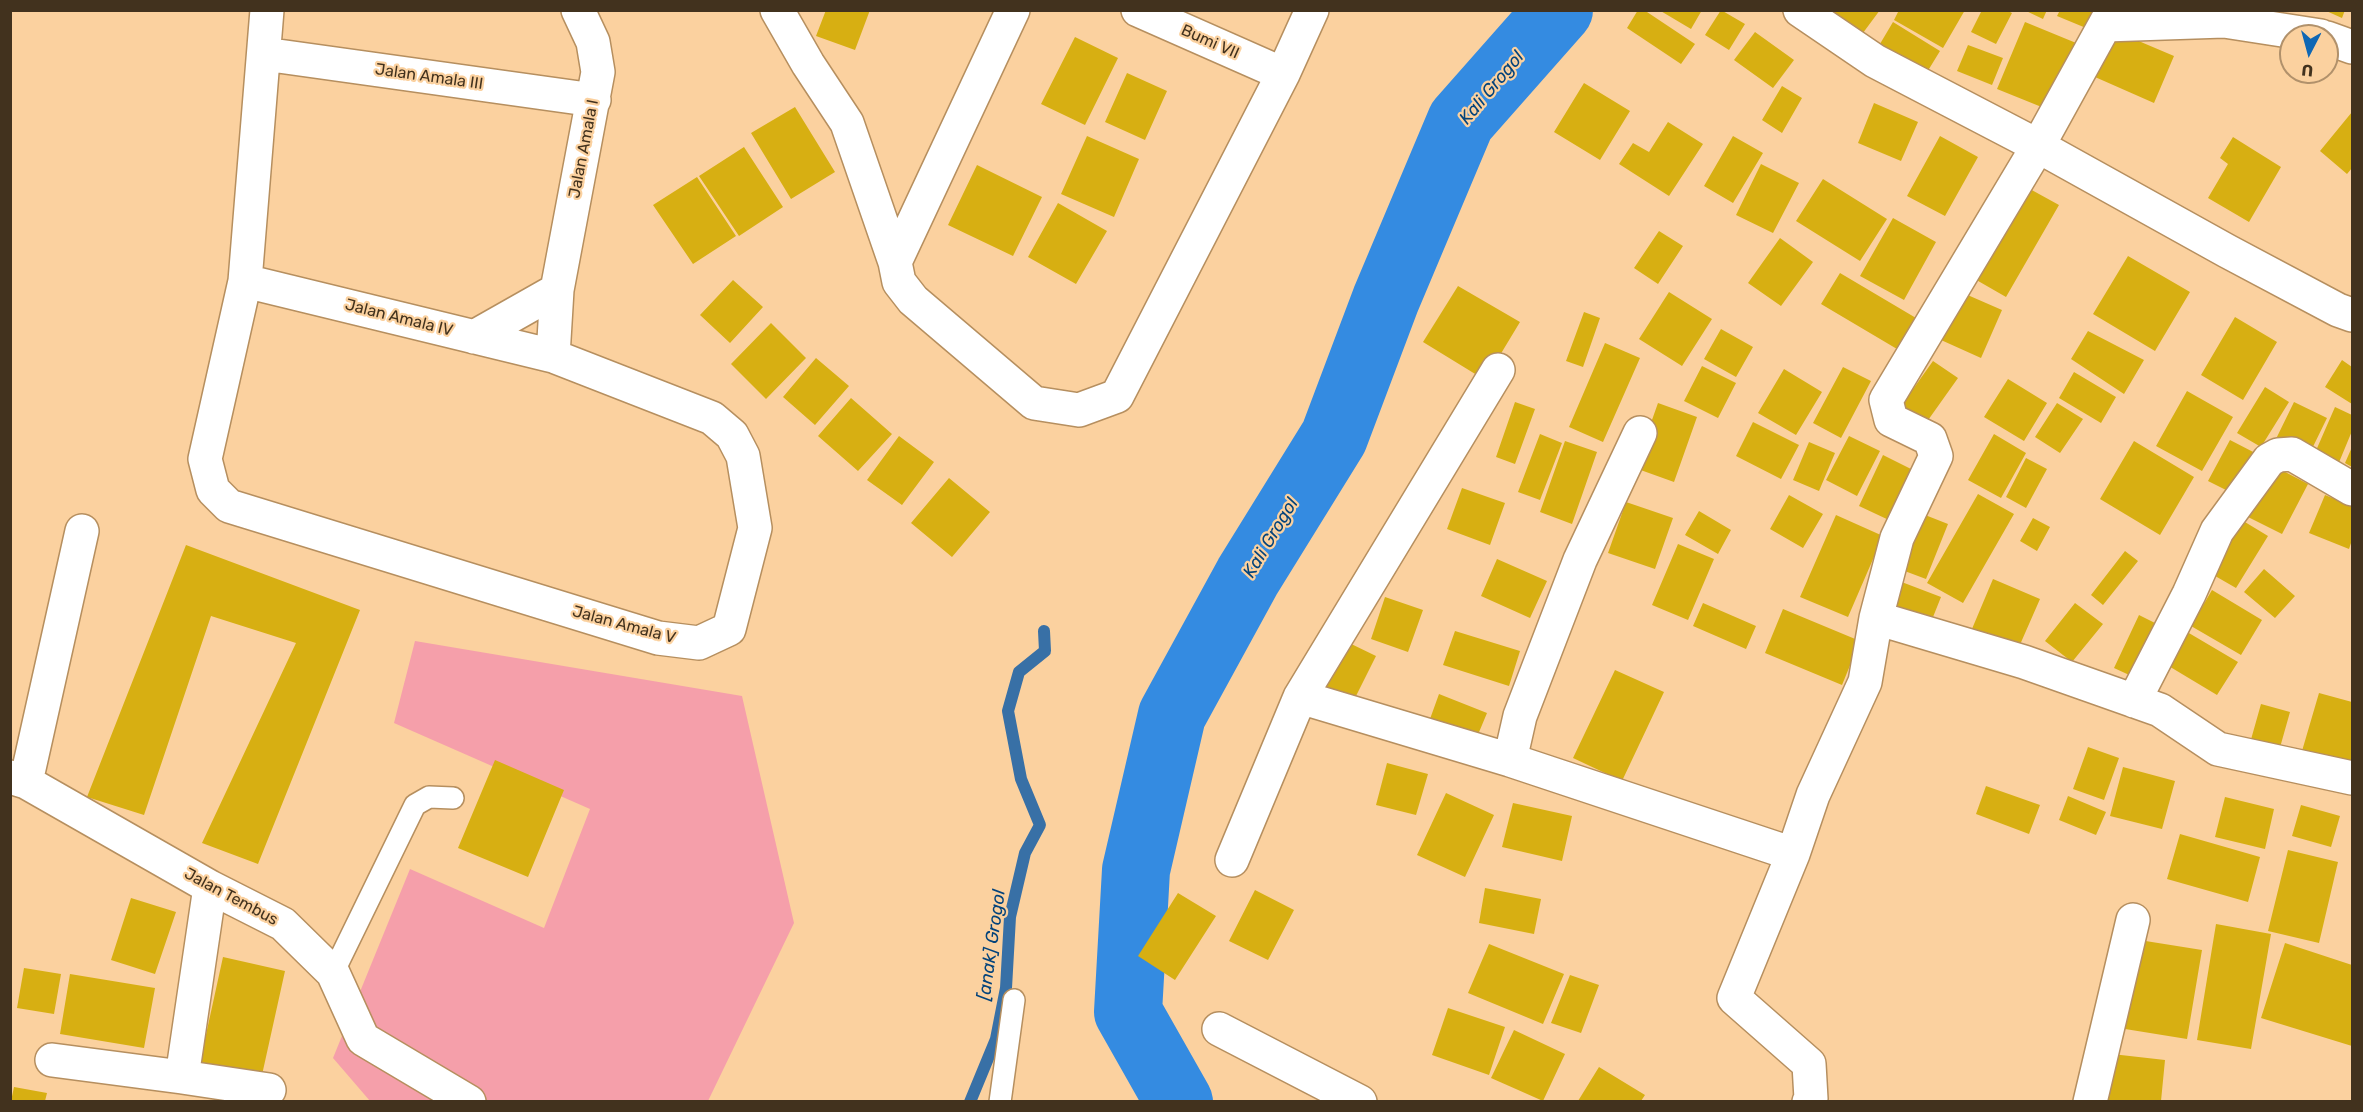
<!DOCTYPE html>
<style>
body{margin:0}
#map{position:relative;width:2363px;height:1112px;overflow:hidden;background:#fbd19f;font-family:Rubik,sans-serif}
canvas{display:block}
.frame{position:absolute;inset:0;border:12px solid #42321e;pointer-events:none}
.north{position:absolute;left:2279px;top:24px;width:60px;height:60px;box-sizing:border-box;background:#fbd19f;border:2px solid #b1916b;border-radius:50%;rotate:186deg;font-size:16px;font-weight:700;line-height:24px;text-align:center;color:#42321e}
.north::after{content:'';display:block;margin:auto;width:21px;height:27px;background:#0f67b4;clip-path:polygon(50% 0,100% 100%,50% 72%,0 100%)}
</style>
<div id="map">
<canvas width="2363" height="1112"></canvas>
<div class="frame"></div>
<div class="north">U</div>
</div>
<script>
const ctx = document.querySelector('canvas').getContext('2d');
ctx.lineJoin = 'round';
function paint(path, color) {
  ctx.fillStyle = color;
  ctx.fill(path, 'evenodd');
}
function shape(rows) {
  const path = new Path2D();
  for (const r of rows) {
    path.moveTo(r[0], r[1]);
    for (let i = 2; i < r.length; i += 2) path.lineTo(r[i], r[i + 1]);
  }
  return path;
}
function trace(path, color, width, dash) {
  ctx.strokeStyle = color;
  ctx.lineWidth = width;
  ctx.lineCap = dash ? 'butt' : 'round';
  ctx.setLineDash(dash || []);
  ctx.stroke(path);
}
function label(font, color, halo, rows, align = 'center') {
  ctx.font = font + ' Rubik,sans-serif';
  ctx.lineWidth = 4.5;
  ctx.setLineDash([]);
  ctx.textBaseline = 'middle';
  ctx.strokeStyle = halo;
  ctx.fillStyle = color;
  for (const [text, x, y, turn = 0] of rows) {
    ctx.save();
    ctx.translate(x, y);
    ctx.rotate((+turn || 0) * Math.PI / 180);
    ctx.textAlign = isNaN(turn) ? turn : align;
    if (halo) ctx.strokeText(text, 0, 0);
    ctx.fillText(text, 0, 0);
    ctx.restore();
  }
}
paint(shape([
 [415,641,742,696,794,923,708,1101,370,1101,333,1058,410,869,544,928,590,809,394,723]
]), '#f59faa');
trace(shape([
 [970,1102,996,1039,1006,988,1010,917,1025,853,1040,825,1021,779,1008,711,1019,672,1045,651,1044,631]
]), '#3870a6', 12);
trace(shape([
 [1179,1102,1128,1012,1136,870,1172,715,1248,576,1334,437,1386,299,1461,121,1559,10]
]), '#348be1', 68);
paint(shape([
 [826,10,870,10,855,50,816,36],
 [1638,10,1644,10,1695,44,1681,64,1627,28],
 [1659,10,1702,10,1691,29],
 [1721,10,1745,24,1729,50,1705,35],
 [1816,10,1880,10,1857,41],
 [1899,10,1965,10,1943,48,1894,20],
 [1982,10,2006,10,2012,13,1996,44,1971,32],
 [2024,10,2047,10,2043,19],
 [2060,10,2094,10,2086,28,2057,16],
 [2324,10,2345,10,2342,18],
 [1893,22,1940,51,1921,82,1874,54],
 [2025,22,2081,45,2054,112,1997,89],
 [2115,31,2174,56,2154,103,2095,77],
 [1755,32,1794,60,1773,88,1734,60],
 [1075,37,1118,58,1085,125,1041,104],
 [1968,45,2003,58,1992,85,1957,71],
 [1127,73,1167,91,1145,140,1105,122],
 [1584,83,1630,111,1600,160,1554,132],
 [1782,86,1802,98,1782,133,1762,120],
 [1874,103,1918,122,1901,161,1858,143],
 [795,107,835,172,791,199,751,133],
 [2352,112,2352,168,2347,174,2320,151],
 [1668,122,1703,144,1669,196,1619,164,1633,143,1649,152],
 [1087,136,1139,159,1114,217,1061,194],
 [1733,136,1763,153,1733,203,1704,186],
 [1940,136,1978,157,1945,216,1907,196],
 [2233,137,2281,167,2249,222,2208,198,2228,164,2220,158],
 [744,147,783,207,739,236,699,176],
 [1761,164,1799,183,1773,233,1736,215],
 [977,165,1042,197,1013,256,948,225],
 [697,177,736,236,693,264,653,205],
 [1823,179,1887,219,1860,261,1796,221],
 [2019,183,2059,205,2006,297,1966,274],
 [1058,203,1107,231,1076,284,1028,257],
 [1893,218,1936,242,1904,300,1860,276],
 [1659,231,1683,246,1658,284,1634,268],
 [1780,238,1813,262,1781,306,1748,283],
 [2128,256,2190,292,2155,351,2093,314],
 [1840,273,1916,318,1897,349,1821,304],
 [733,280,763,307,730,343,700,315],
 [1458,286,1520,322,1485,380,1423,342],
 [1669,292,1712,319,1682,366,1639,339],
 [1963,293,2002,310,1981,358,1941,340],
 [1584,312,1600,318,1583,367,1566,361],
 [2235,317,2277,342,2243,400,2201,375],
 [771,323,806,358,766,399,731,364],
 [1721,329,1753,347,1736,377,1704,359],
 [2088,331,2144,360,2124,394,2071,359],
 [1605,343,1640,358,1603,442,1569,427],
 [816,358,849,386,815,425,783,397],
 [2342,360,2352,367,2352,404,2325,387],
 [1933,361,1958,378,1926,423,1901,406],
 [1702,366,1736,383,1718,418,1684,401],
 [1843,367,1871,381,1841,438,1813,423],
 [1784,369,1822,392,1796,435,1758,413],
 [2074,372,2116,397,2101,423,2059,398],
 [2008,379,2047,403,2024,441,1984,417],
 [2265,387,2289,402,2261,447,2237,433],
 [2187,391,2233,417,2202,471,2156,446],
 [851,398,892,434,858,471,818,436],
 [1515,402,1535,409,1515,464,1496,457],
 [2294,402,2327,418,2307,459,2274,443],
 [1658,403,1697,417,1674,482,1635,468],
 [2057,403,2083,419,2060,453,2035,437],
 [2335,407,2352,415,2352,431,2335,472,2311,462],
 [1753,422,1799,445,1781,479,1736,456],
 [1540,434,1562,443,1540,500,1518,492],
 [1994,434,2026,453,2001,498,1968,480],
 [899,436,934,462,902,505,867,480],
 [1849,436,1880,451,1857,496,1826,480],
 [2230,440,2259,455,2238,496,2208,481],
 [1565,441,1597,452,1572,524,1540,512],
 [2134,441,2194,477,2160,535,2100,499],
 [1809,442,1835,453,1819,491,1793,480],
 [2352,447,2352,467,2345,463],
 [1883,455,1915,471,1891,521,1859,506],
 [2026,458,2047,469,2026,508,2006,497],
 [2270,464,2308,484,2282,534,2244,515],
 [949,478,990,512,952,557,911,523],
 [1462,488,1505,503,1490,545,1447,529],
 [1978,494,2014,514,1963,603,1927,583],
 [1789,495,1823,514,1803,548,1770,529],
 [2325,495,2352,506,2352,540,2349,549,2309,533],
 [1626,502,1673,518,1655,569,1608,553],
 [1699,511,1731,530,1718,554,1685,535],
 [1915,511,1948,524,1926,579,1894,567],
 [1836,515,1883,536,1848,617,1800,597],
 [2235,516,2268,536,2236,588,2203,569],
 [2033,518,2050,527,2037,551,2020,541],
 [1678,544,1714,559,1688,620,1652,605],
 [186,545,360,610,258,864,202,843,296,643,211,616,144,815,87,797],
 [2125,551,2138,561,2103,605,2091,595],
 [1497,559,1547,581,1530,618,1481,596],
 [2264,569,2295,596,2275,618,2244,592],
 [1993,579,2040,599,2015,656,1969,636],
 [1899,581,1941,597,1929,627,1887,611],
 [2212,590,2262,620,2241,655,2191,626],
 [1385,597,1423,610,1408,652,1371,639],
 [1703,603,1756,626,1746,649,1693,626],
 [2075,603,2103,624,2072,662,2045,641],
 [1783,609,1860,641,1842,685,1765,653],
 [2139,615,2163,627,2138,679,2114,668],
 [2177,626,2238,662,2217,695,2157,659],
 [1455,631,1520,651,1509,686,1443,665],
 [1343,640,1376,656,1352,704,1319,688],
 [1615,670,1664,692,1622,781,1573,758],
 [2319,693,2352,702,2352,765,2302,751],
 [1439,694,1487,713,1477,737,1430,719],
 [2261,704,2290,712,2279,751,2250,743],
 [2088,747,2119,758,2104,800,2073,789],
 [495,760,564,790,528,877,458,848],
 [1387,763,1428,774,1416,815,1376,805],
 [2123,767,2175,781,2162,829,2110,816],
 [1986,786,2040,805,2029,834,1976,814],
 [1446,793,1494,815,1465,877,1417,855],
 [2068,796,2106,812,2096,835,2059,820],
 [2225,797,2274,809,2265,849,2215,837],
 [1513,803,1572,816,1562,861,1502,847],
 [2301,805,2340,816,2331,847,2292,836],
 [2180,834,2260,857,2248,902,2167,879],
 [2288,850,2338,862,2319,943,2268,931],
 [1485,888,1541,899,1534,934,1479,923],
 [1255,890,1294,910,1268,960,1229,941],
 [1178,893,1216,916,1175,980,1138,956],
 [131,898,176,912,155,974,111,960],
 [2216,924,2271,934,2251,1049,2197,1040],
 [2133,939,2202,950,2187,1039,2119,1028],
 [2285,943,2352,965,2352,1046,2261,1018],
 [1489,944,1564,974,1543,1024,1468,993],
 [223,957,285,971,260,1084,198,1071],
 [24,968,61,974,54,1014,17,1008],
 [70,974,155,988,144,1048,60,1034],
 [1570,975,1599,985,1581,1033,1551,1023],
 [1448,1008,1505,1027,1489,1075,1432,1055],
 [1514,1030,1565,1054,1543,1101,1491,1078],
 [2112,1054,2165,1060,2161,1101,2107,1101],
 [1599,1067,1645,1095,1641,1101,1578,1101],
 [14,1087,47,1093,45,1101,11,1101]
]), '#d7af12');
const service = shape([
 [333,973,415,805,429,797,453,798],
 [1000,1102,1014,1000]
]);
const minor = shape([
 [777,10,808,64,847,123,895,262,899,282,913,300,1034,403,1079,410,1117,396,1283,74,1312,10],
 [1138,10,1283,74],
 [1800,10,1875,61,2038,146,2227,251,2338,310,2352,315],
 [2105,25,2224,21,2321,36],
 [2327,38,2352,47],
 [264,54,594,100],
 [895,262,1013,10],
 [245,281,553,356,712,418,732,435,743,456,755,528,729,629,699,643,658,638,229,506,213,490,205,459,245,281,267,10],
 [474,337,557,290],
 [553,356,557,290,598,72,593,42,578,10],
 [1876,618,2024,662,2160,710,2218,749,2352,778],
 [1300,697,1510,760,1793,854,1734,998,1809,1064,1811,1099,1809,1102],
 [2134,701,2189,594,2217,531,2269,460,2278,455,2292,454,2352,489],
 [1510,760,1520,716,1580,560,1640,433],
 [10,777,26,782,210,887,283,924,333,973,363,1039,469,1102],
 [26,782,82,531],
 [1793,854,1813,795,1865,682,1876,618,1897,538,1936,456,1930,439,1891,420,1886,400,2038,146,2113,10],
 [1232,860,1300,697,1498,370],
 [210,887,182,1077,269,1090],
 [1219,1029,1360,1102],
 [52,1060,182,1077],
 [2090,1102,2133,920]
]);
trace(service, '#b68f5f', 24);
trace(minor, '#b68f5f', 36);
trace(service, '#fff', 21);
trace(minor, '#fff', 33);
label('16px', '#42321e', '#fbd19f', [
 ["Bumi VII",1210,42,24],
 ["Jalan Amala III",429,77,8],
 ["Jalan Amala I",584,149,-79],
 ["Jalan Amala IV",399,318,14],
 ["Jalan Amala V",624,625,15],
 ["Jalan Tembus",231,897,28]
]);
label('italic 18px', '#03437b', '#fbd19f', [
 ["Kali Grogol",1492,88,-50],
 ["Kali Grogol",1271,538,-59],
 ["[anak] Grogol",992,945,-82]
]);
</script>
